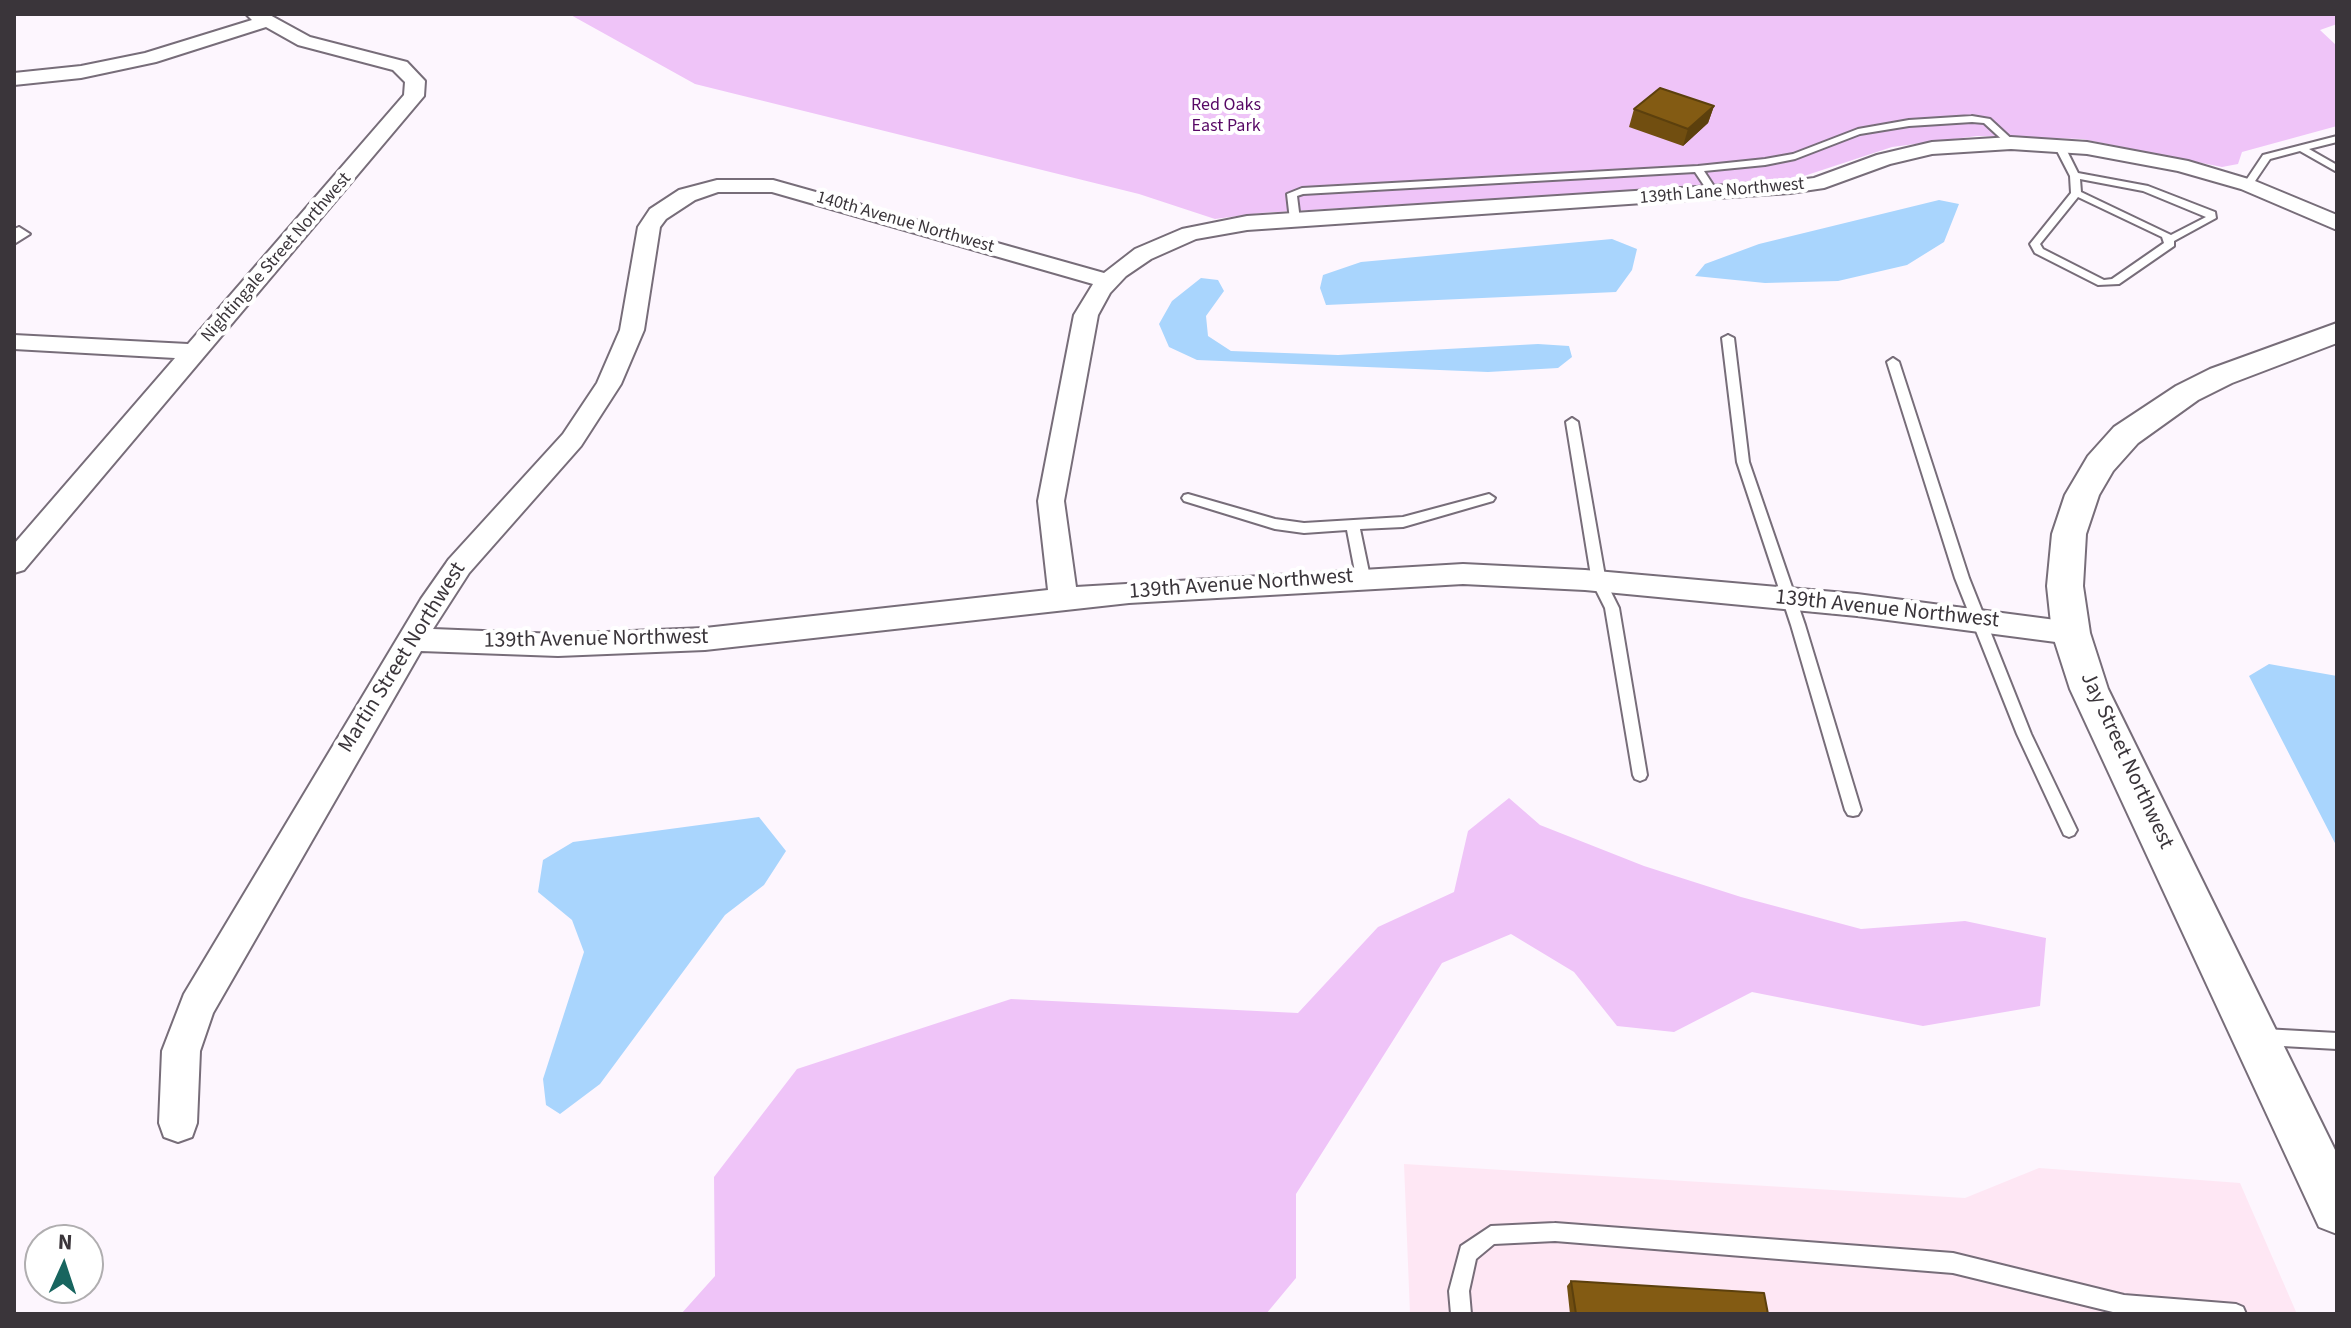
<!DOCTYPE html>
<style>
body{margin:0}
#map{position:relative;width:2351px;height:1328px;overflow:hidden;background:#fdf6fe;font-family:"Source Sans 3",sans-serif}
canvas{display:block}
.frame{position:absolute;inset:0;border:16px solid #3a353a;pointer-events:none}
.north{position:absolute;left:24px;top:1224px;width:80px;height:80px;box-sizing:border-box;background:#fff;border:2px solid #b0aeb0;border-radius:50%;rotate:3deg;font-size:22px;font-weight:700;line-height:32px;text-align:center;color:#3a353a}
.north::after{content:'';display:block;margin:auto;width:28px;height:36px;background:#18655f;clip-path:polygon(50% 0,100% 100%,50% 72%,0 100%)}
</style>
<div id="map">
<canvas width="2351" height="1328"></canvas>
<div class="frame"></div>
<div class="north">N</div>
</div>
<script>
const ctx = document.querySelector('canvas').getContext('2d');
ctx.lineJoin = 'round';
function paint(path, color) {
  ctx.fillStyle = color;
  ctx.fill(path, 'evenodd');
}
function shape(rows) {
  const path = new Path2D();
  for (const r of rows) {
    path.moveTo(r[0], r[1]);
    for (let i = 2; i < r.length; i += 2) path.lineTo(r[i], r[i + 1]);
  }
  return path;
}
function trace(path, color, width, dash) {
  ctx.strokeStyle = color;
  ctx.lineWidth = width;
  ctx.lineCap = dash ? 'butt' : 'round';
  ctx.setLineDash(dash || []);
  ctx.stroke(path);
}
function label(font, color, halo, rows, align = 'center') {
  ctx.font = font + ' "Source Sans 3",sans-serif';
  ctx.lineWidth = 8;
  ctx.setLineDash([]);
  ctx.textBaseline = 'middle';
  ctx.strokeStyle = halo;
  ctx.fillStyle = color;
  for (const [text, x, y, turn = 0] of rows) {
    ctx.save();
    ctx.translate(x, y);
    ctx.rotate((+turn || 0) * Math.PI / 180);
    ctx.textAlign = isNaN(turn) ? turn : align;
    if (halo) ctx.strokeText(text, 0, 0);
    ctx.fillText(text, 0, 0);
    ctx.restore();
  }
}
paint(shape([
 [1404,1164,1965,1198,2039,1168,2240,1183,2297,1314,1410,1314]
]), '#fee7f4');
paint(shape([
 [569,14,2337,14,2337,24,2320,30,2337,46,2337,126,2242,152,2238,164,2222,167,2082,139,1977,136,1892,147,1804,176,1771,182,1261,213,1215,219,1139,194,695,84],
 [1509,798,1540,825,1644,866,1741,897,1861,929,1965,921,2046,938,2040,1006,1923,1026,1752,992,1674,1032,1617,1026,1574,972,1511,934,1442,963,1296,1194,1296,1278,1266,1314,681,1314,715,1276,714,1177,797,1069,1011,999,1298,1013,1378,927,1454,892,1468,831]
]), '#efc4f8');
paint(shape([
 [1939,200,1959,204,1944,242,1907,265,1838,281,1765,283,1695,276,1705,264,1759,244],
 [1612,239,1637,249,1632,270,1616,292,1326,305,1320,288,1323,275,1361,262],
 [1201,278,1218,280,1224,291,1206,316,1208,336,1231,351,1338,355,1538,344,1569,346,1572,357,1558,368,1488,372,1197,360,1169,347,1159,324,1172,301],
 [2269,664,2337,676,2337,847,2249,676],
 [759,817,786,851,764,885,725,915,600,1084,560,1114,546,1105,543,1079,584,952,572,920,538,892,543,860,573,842]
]), '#a9d5fd');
const service = shape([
 [1972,116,1990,119,2016,143,2008,145,1984,123,1972,122,1909,126,1860,134,1795,159,1765,165,1704,171,1719,194,1714,197,1711,196,1695,172,1303,194,1297,196,1300,220,1295,223,1290,220,1287,194,1302,188,1698,166,1765,159,1793,154,1858,129,1909,120,1972,116],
 [2337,136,2337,142,2309,149,2337,165,2337,172,2300,151,2270,159,2251,187,2243,185,2263,155,2337,136],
 [2059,142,2064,145,2078,173,2148,186,2215,212,2216,218,2174,241,2174,246,2119,284,2098,285,2035,253,2030,244,2071,193,2070,176,2054,145,2059,142],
 [2080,179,2143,191,2206,217,2171,235,2081,192,2080,179],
 [2078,197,2162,237,2164,243,2112,279,2104,280,2043,249,2040,244,2078,197],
 [1728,335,1734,338,1749,462,1805,625,1861,810,1858,815,1853,816,1848,815,1845,810,1791,625,1737,462,1722,338,1728,335],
 [1893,358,1899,362,1969,578,2031,734,2077,830,2074,835,2069,837,2064,835,2017,734,1955,578,1887,362,1893,358],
 [1572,418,1578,422,1606,582,1619,608,1647,775,1645,779,1640,781,1635,779,1633,775,1605,608,1592,582,1566,422,1572,418],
 [1188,494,1275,519,1304,523,1403,517,1489,494,1495,498,1493,501,1403,527,1360,529,1370,577,1363,582,1356,577,1347,530,1304,533,1275,529,1184,501,1182,498,1184,495,1188,494],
 [2264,1029,2337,1033,2337,1049,2264,1045,2258,1043,2255,1037,2258,1031,2264,1029],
 [1555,1223,1953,1253,2124,1295,2236,1304,2243,1307,2246,1314,2121,1314,1953,1273,1555,1241,1494,1244,1476,1259,1469,1291,1471,1314,1451,1314,1449,1291,1461,1246,1491,1226,1555,1223]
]);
const minor = shape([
 [246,14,268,14,310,37,407,62,425,81,424,96,24,570,14,573,14,544,175,358,14,349,14,335,188,344,404,95,405,82,393,70,298,45,266,27,156,62,81,78,14,85,14,73,81,66,145,53,252,20,246,14],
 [2011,137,2087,142,2188,161,2255,181,2337,215,2337,230,2241,189,2178,171,2087,154,2011,149,1932,154,1890,164,1824,188,1790,193,1247,230,1196,239,1151,259,1126,276,1110,293,1098,315,1064,501,1076,587,1463,564,1585,570,1857,594,2071,622,2081,625,2086,633,2081,641,2071,644,1857,616,1585,590,1463,584,1129,603,705,650,558,656,421,651,213,1013,200,1051,197,1123,192,1137,178,1142,164,1137,159,1123,162,1051,184,994,421,599,449,559,563,434,597,383,620,330,638,227,650,209,679,190,717,180,773,180,1104,273,1135,249,1182,229,1247,216,1790,181,1814,178,1877,155,1932,142,2011,137],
 [718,192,772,192,1093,284,1074,315,1038,501,1048,590,705,628,558,634,433,629,469,573,581,446,621,384,644,330,660,227,666,219,695,200,718,192],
 [19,227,30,234,14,244,14,229,19,227]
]);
const tertiary = shape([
 [2337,323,2337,343,2232,383,2198,400,2138,443,2113,471,2099,495,2086,534,2083,586,2090,633,2108,689,2337,1154,2337,1234,2319,1227,2070,689,2052,633,2047,586,2052,534,2065,495,2088,456,2114,427,2176,386,2210,369,2337,323]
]);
trace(service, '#776d79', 4);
trace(minor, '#776d79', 4);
trace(tertiary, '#776d79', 4);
paint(service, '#fff');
paint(minor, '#fff');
paint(tertiary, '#fff');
paint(shape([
 [1714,106,1708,123,1683,146,1629,127,1634,109],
 [1571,1281,1768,1314,1570,1314,1567,1286]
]), '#714e10');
paint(shape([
 [1714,106,1708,123,1683,146,1688,129]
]), '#5c400d');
const building = shape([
 [1660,88,1714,106,1688,129,1634,109,1660,88],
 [1571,1281,1764,1293,1768,1314,1576,1314,1571,1281]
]);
paint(building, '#835b13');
trace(building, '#5c400d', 2);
label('18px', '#570865', '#fff', [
 ["Red Oaks",1226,106],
 ["East Park",1226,127]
]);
label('18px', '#3a353a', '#fff', [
 ["139th Lane Northwest",1722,192,-5],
 ["140th Avenue Northwest",905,223,16],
 ["Nightingale Street Northwest",277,258,-49]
]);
label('22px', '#3a353a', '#fff', [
 ["139th Avenue Northwest",1241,585,-4],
 ["139th Avenue Northwest",1887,610,6],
 ["139th Avenue Northwest",596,640,-1],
 ["Martin Street Northwest",403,658,-58],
 ["Jay Street Northwest",2126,761,65]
]);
</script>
